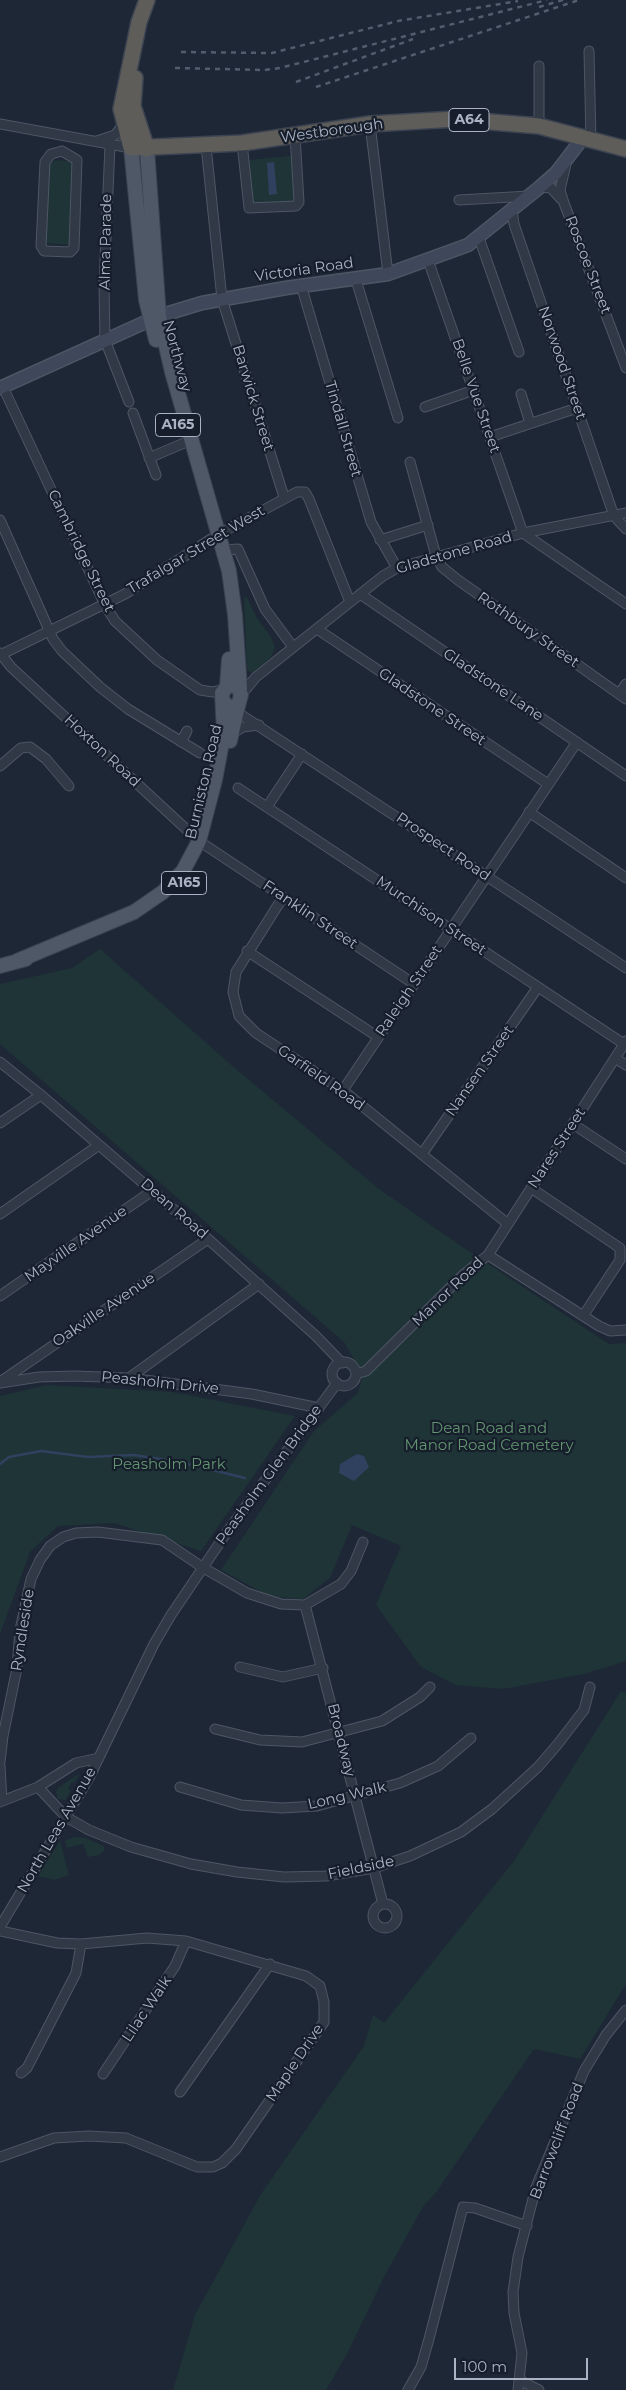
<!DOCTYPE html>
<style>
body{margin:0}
#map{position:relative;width:626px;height:2390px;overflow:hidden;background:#1e2736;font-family:Montserrat,sans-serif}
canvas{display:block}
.scale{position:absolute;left:454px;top:2358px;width:134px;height:22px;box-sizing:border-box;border:2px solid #aab3c4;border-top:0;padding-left:6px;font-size:15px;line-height:18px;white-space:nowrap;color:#aab3c4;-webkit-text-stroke:4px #171e2b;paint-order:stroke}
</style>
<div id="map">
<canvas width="626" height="2390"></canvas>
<div class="scale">100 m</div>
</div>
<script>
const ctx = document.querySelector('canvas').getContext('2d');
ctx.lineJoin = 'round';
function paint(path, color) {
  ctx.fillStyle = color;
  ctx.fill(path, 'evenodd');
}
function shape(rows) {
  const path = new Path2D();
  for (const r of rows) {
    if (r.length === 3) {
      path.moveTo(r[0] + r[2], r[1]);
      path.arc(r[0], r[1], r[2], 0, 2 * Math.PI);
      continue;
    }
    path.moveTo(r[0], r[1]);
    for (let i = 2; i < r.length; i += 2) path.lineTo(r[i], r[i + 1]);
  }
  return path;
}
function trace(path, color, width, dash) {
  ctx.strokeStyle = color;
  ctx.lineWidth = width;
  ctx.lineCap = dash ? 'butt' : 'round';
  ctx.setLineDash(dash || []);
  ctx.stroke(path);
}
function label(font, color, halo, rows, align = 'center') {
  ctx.font = font + ' Montserrat,sans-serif';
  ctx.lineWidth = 4.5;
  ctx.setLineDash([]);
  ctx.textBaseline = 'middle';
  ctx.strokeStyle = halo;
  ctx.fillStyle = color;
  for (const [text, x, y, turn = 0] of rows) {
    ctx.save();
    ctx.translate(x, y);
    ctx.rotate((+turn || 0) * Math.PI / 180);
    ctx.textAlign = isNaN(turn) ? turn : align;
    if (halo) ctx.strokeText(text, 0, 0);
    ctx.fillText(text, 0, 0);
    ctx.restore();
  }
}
paint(shape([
 [291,156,294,201,252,204,249,160],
 [56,160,67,161,73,164,71,245,45,243,49,169,51,163],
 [246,596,257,618,271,637,275,648,271,657,252,673,248,671,247,668,244,598],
 [100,949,229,1063,379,1189,464,1248,609,1344,626,1343,626,1661,584,1674,503,1689,456,1685,421,1667,376,1605,401,1546,352,1525,330,1578,303,1599,269,1596,221,1570,314,1431,358,1393,363,1375,344,1342,0,1044,0,984,72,968],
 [46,1385,172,1392,295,1416,201,1551,114,1523,58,1526,30,1552,0,1634,0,1396],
 [621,1691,626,1693,626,1984,580,2059,534,2049,435,2194,424,2205,385,2275,348,2352,326,2390,173,2390,195,2315,261,2194,364,2046,373,2015,384,2023,514,1861],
 [80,1773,74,1783,72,1782,68,1788,71,1790,67,1797,65,1800,58,1799,56,1792,58,1788],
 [74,1837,85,1838,104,1846,104,1851,99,1855,88,1857,83,1844,67,1848,65,1841],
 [60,1841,69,1875,55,1880,38,1876]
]), '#1f3437');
paint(shape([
 [274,162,277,194,269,195,267,163],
 [357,1454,364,1456,369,1467,354,1481,339,1473,340,1464]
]), '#2f415f');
trace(shape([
 [0,1464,9,1457,41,1451,88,1457,134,1455,180,1462,245,1478]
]), '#2f415f', 2.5);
const minor = shape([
 [589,51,591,141],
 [539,66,539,126],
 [0,124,131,148],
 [370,124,388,274],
 [97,141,115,135,123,125],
 [242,143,249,208,296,206,299,202,295,135],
 [110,145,104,284,105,340,129,402],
 [206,146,222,299,284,497],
 [62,151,77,160,74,248,70,252,44,251,41,246,45,162,51,154,62,151],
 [566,164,560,190,564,203,626,368],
 [540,187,551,188,561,199],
 [459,200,529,196],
 [512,210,514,224,614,516,626,529],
 [479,238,519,352],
 [428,260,523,533,626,604],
 [356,280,398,418],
 [301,285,371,522,397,568],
 [3,387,105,605,115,621,157,660,200,690,213,692,224,689],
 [521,394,530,423],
 [425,407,474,390],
 [133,413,156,475],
 [490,437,577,408],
 [149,458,191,440],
 [410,462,436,556,442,567,458,580,626,699],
 [0,520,53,639,62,651,100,687,128,709,200,753],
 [380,540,428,525],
 [224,550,238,549,265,609,293,647],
 [360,594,626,776],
 [317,629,548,784],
 [0,653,11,667,199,841,414,984],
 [0,655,125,594,219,534,297,492,305,492,309,499,350,602],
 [619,694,626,684],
 [241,695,256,677,383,576,397,568,523,533,626,513],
 [234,710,626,968],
 [231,734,243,727,259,725],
 [181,742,187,731],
 [0,766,21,748,30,747,46,759,69,786],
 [238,788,624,1044],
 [267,807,302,754],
 [529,812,626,878],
 [283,897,236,972,233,992,239,1016,256,1033,345,1092,508,1224],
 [247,951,378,1037],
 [615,1058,626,1065],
 [0,1062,41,1095,208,1239,316,1336,342,1363],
 [343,1090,577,742],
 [0,1123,41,1095],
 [573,1124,626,1159],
 [422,1154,538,987],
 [531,1188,620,1248,620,1260,583,1316],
 [0,1214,99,1145],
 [488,1255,626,1041],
 [0,1296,152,1191],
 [344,1374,12],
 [356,1374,366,1371,464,1274,488,1255,599,1326,610,1331,626,1330],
 [129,1378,259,1284],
 [0,1382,208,1239],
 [0,1383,39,1377,75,1376,129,1378,252,1394,319,1408],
 [305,1605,383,1904],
 [240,1667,283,1677,323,1668],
 [215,1729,260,1740,302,1742,382,1721,420,1697,430,1687],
 [0,1762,3,1736,17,1668,20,1630,31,1579,40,1560,50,1546,63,1537,76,1533,98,1532,162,1540,202,1567,247,1593,281,1604,305,1605,341,1584,351,1571,363,1542],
 [0,1766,2,1801],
 [38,1787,66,1817,89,1830,131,1847,191,1864,237,1872,284,1877,326,1876,374,1868,410,1856,461,1832,492,1809,538,1767,557,1745,584,1710,590,1687],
 [180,1787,241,1805,282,1808,317,1806,400,1783,438,1766,471,1738],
 [0,1802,38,1787,76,1763,99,1758],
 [385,1916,12],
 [0,1927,89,1778,154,1644,171,1615,227,1532,337,1383],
 [0,1931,57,1943,81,1944,147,1938,186,1941,306,1976,320,1986,324,2002,324,2022,236,2149,222,2163,213,2167,197,2167,126,2138,89,2136,54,2138,0,2157],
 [21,2073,27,2068,76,1973,81,1944],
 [103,2074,175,1966,186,1941],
 [180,2092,270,1964],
 [519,2380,539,2390],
 [408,2390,421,2367,429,2339,463,2207,475,2208,527,2226],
 [518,2390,522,2353,514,2313,513,2292,518,2257,536,2187,584,2071,606,2035,626,2010]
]);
const secondary = shape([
 [0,388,159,316,202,303,286,288,388,274,468,245,540,187,556,173,582,139]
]);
const primary = shape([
 [131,148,146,300,156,340],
 [147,149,159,316,172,372,229,571,235,615,240,689],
 [227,686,229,659],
 [230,741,238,706],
 [17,961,134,912,163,892,183,871,199,841,215,780,224,732,222,693,229,684,238,687,241,695,238,706,229,708,223,701],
 [0,966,26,959]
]);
const trunk = shape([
 [147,0,139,22,121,109,131,148,242,143,370,124,456,119,539,126,626,149],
 [135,78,133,106,147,149]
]);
trace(minor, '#4e5665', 11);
trace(secondary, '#4e5665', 15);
trace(primary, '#3a4250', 16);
trace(trunk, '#3c4351', 18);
trace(minor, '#313947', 9);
trace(secondary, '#3f485a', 12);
trace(primary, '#4f5867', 14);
trace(trunk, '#5e5d5a', 15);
trace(shape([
 [539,7,563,0],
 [181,52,272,53,398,21,518,1],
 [175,68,265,70,280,68,547,0],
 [296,82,413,39],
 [316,87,579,0]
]), '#525d6e', 2.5, [5, 5]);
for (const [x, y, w] of [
 [469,120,40],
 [178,425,45],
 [184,883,45]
]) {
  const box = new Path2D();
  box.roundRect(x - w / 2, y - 11.5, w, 23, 4);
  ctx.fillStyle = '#171e2b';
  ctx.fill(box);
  trace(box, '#aab3c4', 1);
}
label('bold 14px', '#aab3c4', null, [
 ["A64",469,120],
 ["A165",178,425],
 ["A165",184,883]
]);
label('15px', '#aab3c4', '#171e2b', [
 ["Westborough",332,131,-8],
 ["Alma Parade",106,242,-89],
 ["Roscoe Street",588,265,69],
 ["Victoria Road",304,270,-8],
 ["Northway",177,356,75],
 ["Norwood Street",562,363,71],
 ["Belle Vue Street",476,396,71],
 ["Barwick Street",253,398,73],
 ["Tindall Street",343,429,74],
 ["Trafalgar Street West",196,550,-31],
 ["Cambridge Street",81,551,64],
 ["Gladstone Road",454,553,-16],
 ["Rothbury Street",528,630,35],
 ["Gladstone Lane",493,685,34],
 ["Gladstone Street",432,707,34],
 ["Hoxton Road",102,751,43],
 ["Burniston Road",204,782,-77],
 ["Prospect Road",443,847,34],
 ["Franklin Street",310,915,34],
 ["Murchison Street",431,916,34],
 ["Raleigh Street",409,991,-56],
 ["Nansen Street",480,1071,-55],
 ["Garfield Road",321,1078,35],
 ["Nares Street",557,1148,-57],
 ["Dean Road",174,1209,41],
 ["Mayville Avenue",76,1244,-35],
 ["Manor Road",448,1292,-44],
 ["Oakville Avenue",104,1310,-34],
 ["Peasholm Drive",160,1383,6],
 ["Peasholm Glen Bridge",269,1475,-54],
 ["Ryndleside",23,1630,-81],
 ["Broadway",341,1740,76],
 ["Long Walk",347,1796,-13],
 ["North Leas Avenue",57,1830,-60],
 ["Fieldside",361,1868,-12],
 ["Lilac Walk",147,2009,-56],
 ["Maple Drive",295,2063,-56],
 ["Barrowcliff Road",557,2141,-69]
]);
label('15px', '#629570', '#171e2b', [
 ["Dean Road and",489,1429],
 ["Manor Road Cemetery",489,1446],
 ["Peasholm Park",169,1465]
]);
</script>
